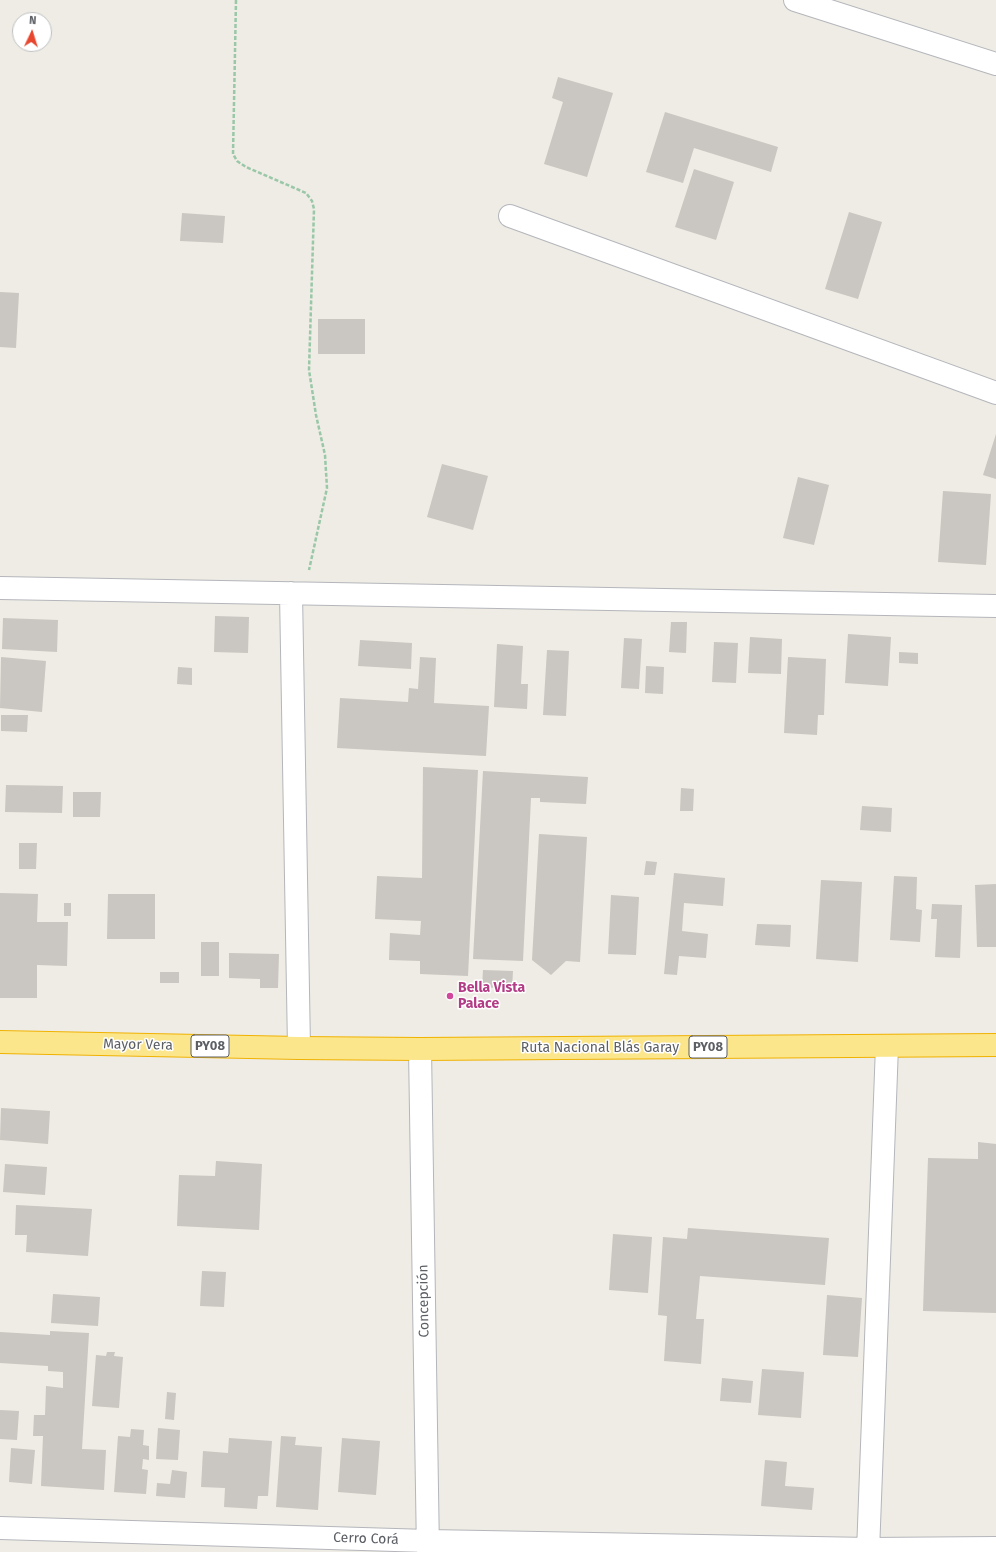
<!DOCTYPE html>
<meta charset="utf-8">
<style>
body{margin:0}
#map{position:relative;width:996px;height:1552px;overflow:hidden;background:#eeece4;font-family:"Fira Sans",sans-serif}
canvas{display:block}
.north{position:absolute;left:12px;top:12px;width:40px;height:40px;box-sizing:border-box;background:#fff;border:1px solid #bebfc1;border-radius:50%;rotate:4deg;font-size:11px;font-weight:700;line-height:16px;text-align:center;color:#5c5f64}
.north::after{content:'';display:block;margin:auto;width:14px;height:18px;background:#e8472f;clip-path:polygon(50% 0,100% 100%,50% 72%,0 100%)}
</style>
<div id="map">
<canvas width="996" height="1552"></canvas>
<div class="north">N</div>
</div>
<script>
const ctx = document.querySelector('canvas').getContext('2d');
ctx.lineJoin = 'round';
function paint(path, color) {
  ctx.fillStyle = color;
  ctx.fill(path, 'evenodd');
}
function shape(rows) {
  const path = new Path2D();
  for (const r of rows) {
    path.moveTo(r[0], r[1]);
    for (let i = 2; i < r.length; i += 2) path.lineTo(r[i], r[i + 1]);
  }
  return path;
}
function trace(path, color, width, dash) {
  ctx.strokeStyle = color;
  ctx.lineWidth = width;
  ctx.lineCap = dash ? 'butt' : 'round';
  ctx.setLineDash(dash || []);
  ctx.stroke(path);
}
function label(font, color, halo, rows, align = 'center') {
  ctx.font = font + ' "Fira Sans",sans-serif';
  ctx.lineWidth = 3;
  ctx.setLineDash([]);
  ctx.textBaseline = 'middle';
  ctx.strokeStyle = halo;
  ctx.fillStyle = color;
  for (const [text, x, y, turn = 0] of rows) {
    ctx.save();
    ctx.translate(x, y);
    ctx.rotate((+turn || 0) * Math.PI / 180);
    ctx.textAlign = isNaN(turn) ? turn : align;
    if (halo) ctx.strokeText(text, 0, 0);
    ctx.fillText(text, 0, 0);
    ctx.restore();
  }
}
paint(shape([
 [558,77,613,93,587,177,544,164,563,102,552,98],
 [665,112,778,147,771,172,694,148,683,183,646,172],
 [694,169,734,182,716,240,675,227],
 [849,212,882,222,858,299,825,289],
 [182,213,225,216,223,243,180,241],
 [0,292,19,293,16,348,0,347],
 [318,319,365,319,365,354,318,354],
 [996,434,996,479,983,475],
 [442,464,488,476,473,530,427,517],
 [798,477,829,485,814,545,783,538],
 [943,491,991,494,986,565,938,562],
 [215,616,249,617,248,653,214,652],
 [3,618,58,620,57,652,2,649],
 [671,622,687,622,686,653,669,652],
 [848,634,891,637,888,686,845,683],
 [750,637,782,639,781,674,748,673],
 [624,638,642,639,639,689,621,688],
 [360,640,412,643,411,669,358,666],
 [714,642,738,643,736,683,712,682],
 [497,644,523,646,521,684,528,684,527,709,494,707],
 [547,650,569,651,566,716,543,715],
 [899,652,918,653,918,664,899,663],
 [1,657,46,661,42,712,0,708],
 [420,657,436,658,434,703,489,706,486,756,337,748,340,698,408,702,409,688,418,689],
 [788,657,826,659,824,715,818,715,817,735,784,733],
 [646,666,664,667,663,694,645,693],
 [178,667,192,668,192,685,177,684],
 [1,715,28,715,27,732,1,731],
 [423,767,478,770,468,976,420,974,420,961,389,960,390,933,420,935,421,921,375,919,377,876,422,878],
 [483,771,588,777,586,804,540,802,540,798,531,798,523,961,473,959],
 [6,785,63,786,62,813,5,812],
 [681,788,694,789,693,811,680,811],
 [73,792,101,792,100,817,73,817],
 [862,806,892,808,891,832,860,830],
 [539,834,587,837,580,962,566,961,551,975,532,960],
 [19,843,37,843,36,869,19,869],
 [646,861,657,862,655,875,644,875],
 [674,873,725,878,723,906,684,903,682,931,708,934,706,958,679,956,677,975,664,974],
 [894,876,917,877,916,909,922,910,920,942,890,940],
 [821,880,862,882,858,962,816,959],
 [996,884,996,947,977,947,975,885],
 [0,893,38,894,37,922,68,922,67,966,37,965,37,998,0,998],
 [108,894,155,894,155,939,107,939],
 [611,895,639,897,636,955,608,954],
 [64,903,71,903,71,916,64,916],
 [932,904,962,905,960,958,935,957,937,919,931,919],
 [757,924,791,925,790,947,755,945],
 [201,942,219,942,219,976,201,976],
 [229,953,279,954,278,988,260,988,260,979,229,978],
 [483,970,513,971,512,989,482,987],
 [160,972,179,972,179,983,160,983],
 [1,1108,50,1111,48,1144,0,1140],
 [978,1142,996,1144,996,1313,923,1311,928,1158,978,1159],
 [216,1161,262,1164,259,1230,177,1226,179,1175,215,1176],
 [5,1164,47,1167,45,1195,3,1192],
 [16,1205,92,1209,88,1256,26,1252,27,1235,15,1235],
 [688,1228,829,1238,825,1285,700,1276,696,1319,704,1319,701,1364,664,1361,667,1316,658,1315,663,1237,687,1239],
 [613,1234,652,1237,648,1293,609,1290],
 [202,1271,226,1272,224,1307,200,1306],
 [53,1294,100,1297,98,1326,51,1323],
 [827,1295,862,1298,858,1357,823,1355],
 [50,1331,89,1333,82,1449,106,1450,104,1490,41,1486,43,1436,33,1436,34,1415,45,1415,46,1386,63,1388,63,1372,48,1371,48,1366,0,1363,0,1332,50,1335],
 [107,1352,115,1352,114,1356,123,1357,119,1408,92,1406,96,1355,106,1356],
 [762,1369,804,1372,801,1418,758,1415],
 [722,1378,753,1381,751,1403,720,1401],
 [167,1392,176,1393,174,1420,165,1419],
 [0,1410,19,1411,17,1440,0,1439],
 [158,1428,180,1430,178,1460,156,1459],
 [131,1429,144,1430,143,1445,149,1446,149,1460,143,1459,142,1469,148,1470,146,1494,114,1492,118,1436,130,1437],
 [281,1436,296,1437,295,1445,322,1447,318,1510,276,1507],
 [229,1438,272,1441,268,1496,258,1496,257,1509,224,1507,225,1488,201,1487,203,1451,228,1453],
 [342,1438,380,1441,376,1495,338,1492],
 [11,1448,35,1450,32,1484,9,1482],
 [765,1460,787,1462,785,1486,814,1488,812,1510,761,1506],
 [172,1470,187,1472,185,1498,156,1496,157,1483,170,1484]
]), '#cac6c1');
const street = shape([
 [795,0,996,64],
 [510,216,996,393],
 [0,588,996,606],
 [291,593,299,1048],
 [420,1049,428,1552],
 [0,1528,428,1541,869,1549,996,1548],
 [868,1552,887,1046]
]);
const highway = shape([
 [0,1042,299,1048,420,1049,996,1045]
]);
trace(street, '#b4b6bb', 24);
trace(highway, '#f0b201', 24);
trace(shape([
 [236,0,233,154,237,161,246,167,306,193,312,201,314,209,309,370,316,415,325,455,327,488,309,570]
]), '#99c7a8', 2.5, [4, 2]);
trace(street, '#fff', 22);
trace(highway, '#fce68c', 22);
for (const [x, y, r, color] of [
 [450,996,4,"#d1479c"]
]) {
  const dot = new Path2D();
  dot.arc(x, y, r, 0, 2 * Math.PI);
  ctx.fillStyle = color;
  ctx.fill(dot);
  trace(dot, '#fff', 1.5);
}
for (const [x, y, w] of [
 [210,1046,38],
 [708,1047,38]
]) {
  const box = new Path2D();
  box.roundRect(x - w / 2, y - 11, w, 22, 3);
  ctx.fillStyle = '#fff';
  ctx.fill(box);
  trace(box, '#5c5f64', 1);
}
label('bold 13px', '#5c5f64', null, [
 ["PY08",210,1046],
 ["PY08",708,1047]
]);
label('bold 14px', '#b23c85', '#fff', [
 ["Bella Vista",458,988],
 ["Palace",458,1004]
], 'left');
label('14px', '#5c5f64', '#fff', [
 ["Mayor Vera",138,1045,1],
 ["Ruta Nacional Blás Garay",600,1048],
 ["Concepción",424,1301,-91],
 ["Cerro Corá",366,1539,2]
]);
</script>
